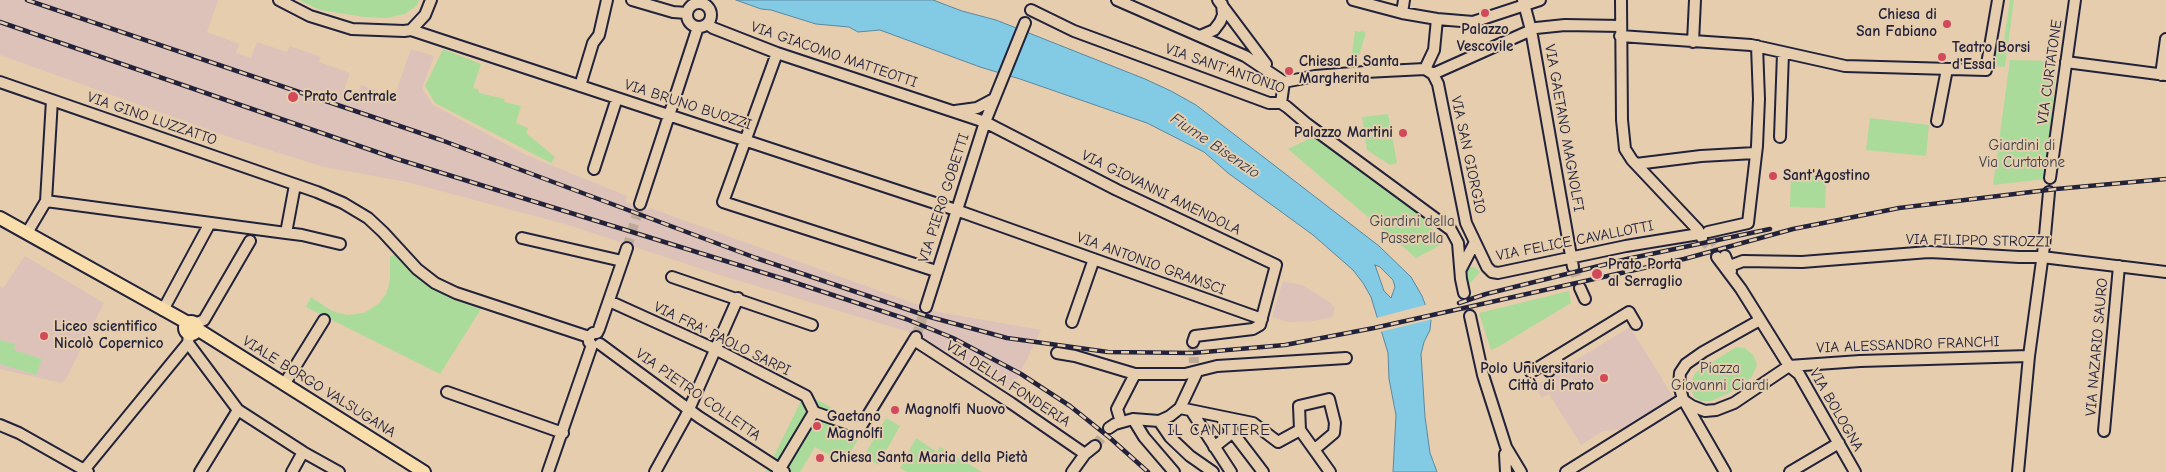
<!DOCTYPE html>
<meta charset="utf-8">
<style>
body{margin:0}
canvas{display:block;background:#e5cdae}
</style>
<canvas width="2166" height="472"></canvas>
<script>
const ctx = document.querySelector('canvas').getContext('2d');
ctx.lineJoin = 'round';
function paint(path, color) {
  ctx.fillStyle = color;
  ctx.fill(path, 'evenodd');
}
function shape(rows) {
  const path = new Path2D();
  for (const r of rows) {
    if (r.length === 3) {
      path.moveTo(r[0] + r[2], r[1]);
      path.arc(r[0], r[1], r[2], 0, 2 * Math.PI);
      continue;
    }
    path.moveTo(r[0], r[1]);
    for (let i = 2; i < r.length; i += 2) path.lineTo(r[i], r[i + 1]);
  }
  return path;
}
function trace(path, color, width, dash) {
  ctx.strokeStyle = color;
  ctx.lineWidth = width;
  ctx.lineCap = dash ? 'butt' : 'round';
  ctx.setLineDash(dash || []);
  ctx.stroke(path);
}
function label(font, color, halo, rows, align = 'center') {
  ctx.font = font + ' "Comic Neue",sans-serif';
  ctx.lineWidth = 4;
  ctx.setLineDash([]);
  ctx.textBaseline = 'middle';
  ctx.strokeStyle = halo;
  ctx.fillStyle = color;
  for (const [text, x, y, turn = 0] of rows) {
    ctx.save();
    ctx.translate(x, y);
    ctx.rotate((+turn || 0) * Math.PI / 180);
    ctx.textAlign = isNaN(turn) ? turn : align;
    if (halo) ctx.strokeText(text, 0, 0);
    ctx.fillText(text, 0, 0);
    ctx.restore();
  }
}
paint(shape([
 [0,0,218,0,207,32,239,44,236,53,251,58,257,42,287,52,290,46,321,57,319,62,350,73,344,91,357,96,361,85,394,97,411,49,434,56,422,88,433,105,528,156,627,196,626,202,649,210,650,208,938,312,1041,330,1011,392,909,332,720,275,565,224,407,182,324,167,235,139,0,55],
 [25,256,104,303,66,379,62,383,0,369,0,286,3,288],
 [1283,281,1304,286,1331,303,1335,308,1333,317,1313,321,1288,322,1272,317],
 [1630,327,1675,400,1626,429,1603,431,1581,445,1549,394,1542,398,1534,386,1562,369,1560,366,1566,362,1568,365]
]), '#ddc2b9');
paint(shape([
 [299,0,419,0,417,5,405,14,387,18,364,17,320,10],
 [2010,0,2014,0,2005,67,1992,66,1996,45,2003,46],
 [1361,30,1366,33,1359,55,1352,53,1355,31,1360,32],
 [443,49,481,64,473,88,478,89,479,93,505,99,504,102,521,106,516,123,528,128,526,133,555,157,551,163,435,103,425,86],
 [2010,60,2057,61,2045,179,1993,185],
 [1388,114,1397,163,1390,165,1367,150,1362,117],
 [1870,118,1929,125,1926,156,1866,150],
 [1313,137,1427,219,1437,236,1439,246,1416,258,1288,149],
 [1791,175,1826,176,1825,208,1790,207],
 [394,254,412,274,431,287,454,300,481,309,440,374,306,307,311,297,332,311,347,315,364,313,378,304,386,294,390,281,390,257],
 [1471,267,1476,268,1480,272,1467,287,1465,273],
 [1569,291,1571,303,1498,347,1491,350,1479,313],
 [0,340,15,344,14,350,42,359,36,375,0,364],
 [1736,347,1745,348,1754,356,1757,365,1752,377,1729,393,1711,401,1701,401,1694,397,1690,385,1695,373],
 [810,396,860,423,869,421,844,463,815,447,800,472,766,472,802,399],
 [886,418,900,426,878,465,864,456],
 [916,438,937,452,940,447,982,472,907,472,900,468]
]), '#abdb9b');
const water = shape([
 [736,0,933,0,962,11,996,20,1145,79,1171,91,1196,105,1379,246,1411,277,1422,296,1431,320,1430,330,1424,342,1421,354,1425,417,1430,453,1437,472,1393,472,1396,415,1389,379,1388,353,1371,297,1363,283,1353,270,1313,235,1228,173,1204,152,1147,123,1020,79,980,67,880,30,858,32,849,27,816,24,771,10,761,9,736,0],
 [1375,265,1380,267,1393,280,1395,287,1391,298,1384,291,1375,265]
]);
paint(water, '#83cbe4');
trace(water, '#5c87a0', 1);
paint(shape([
 [1429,304,1433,319,1380,332,1376,318]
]), '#e5cdae');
trace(shape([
 [1710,236,1725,256],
 [1702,238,1717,257],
 [627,248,640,204],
 [1573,267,1580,288],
 [1464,293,1470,316],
 [916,337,926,307],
 [1193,342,1194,363],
 [1095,446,1109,428]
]), '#beab97', 10, [10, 5]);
const minor = shape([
 [279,0,310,16,352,29,404,31,411,30,425,15,431,0],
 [632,0,673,12,687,13],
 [1117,0,1245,56,1284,82],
 [1218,0,1266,64],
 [1353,0,1402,13,1437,19,1473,22,1540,0],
 [1523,0,1531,30,1573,267],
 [1621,0,1622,120,1625,149,1632,160,1698,230,1702,238],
 [699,15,12],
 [1031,10,1074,31,1269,103,1281,103,1287,107,1307,124,1451,230,1458,243,1461,279,1464,293],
 [1402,13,1404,0],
 [707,24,713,28,777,53,985,122,1117,190,1276,265,1260,325,1253,329,1195,336,1193,342],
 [411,30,956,210,1262,319],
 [1200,36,1214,30,1220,22,1223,15,1222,4],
 [1620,36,1751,45,1845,66,1986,70,1998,0],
 [1693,42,1695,0],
 [777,53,723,202,936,271],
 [2066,62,2166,75],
 [1425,69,1434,50,1437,19],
 [1433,74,1438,84,1466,223,1487,267,1492,272,1498,273,1626,246,1699,234],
 [1433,74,1536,28,1565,25,1621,26],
 [2161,75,2166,39],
 [0,82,317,192,343,203,368,218,383,232,417,269,435,283,456,293,589,337],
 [1284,82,1315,76,1365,72,1425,69,1433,74],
 [580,86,593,43,599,35,607,0],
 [1281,103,1284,82],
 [955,111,977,108,994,99],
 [1937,121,1947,69],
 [1780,137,1783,53],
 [1636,164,1701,156,1755,153],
 [594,169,617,98],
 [2050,178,2075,0],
 [46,201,286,233,295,185],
 [640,204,698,27],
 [1708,232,1748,223,1757,146,1759,99,1757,46],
 [27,233,46,201,52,100],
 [286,233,302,235,340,244],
 [522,238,622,261],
 [1725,256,1731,271],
 [1717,257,1741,289,1789,366,1799,374,1855,472],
 [1730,266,1743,261,1802,262,1929,252,1949,253,2019,257,2042,257,2166,272],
 [1461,269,1475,242],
 [672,277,812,325],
 [1580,288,1585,299],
 [609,301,717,350,806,396,814,412],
 [926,307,985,122,1025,23],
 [163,310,210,223],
 [1470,316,1483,375,1506,447,1521,472],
 [1072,322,1094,259],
 [195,324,204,320,250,241],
 [589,337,593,333,597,333,599,329,627,248],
 [914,340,1011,403,1085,454],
 [188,343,238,410,303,452,339,472],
 [600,344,699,417,784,472],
 [1057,353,1075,356,1135,374,1185,374,1217,366,1346,358],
 [1789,366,1860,361,2029,356],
 [1528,368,1531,372,1629,312,1636,324],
 [1549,371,1559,355],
 [285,383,324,320],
 [447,392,563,433],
 [1683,400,1692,406,1705,411,1716,410,1734,403,1789,366],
 [1180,408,1253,423,1278,442,1300,430,1330,472],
 [1192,412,1231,472],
 [1221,417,1263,472],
 [1133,419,1144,437,1174,472],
 [1159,421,1170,437,1190,456,1213,472],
 [1121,422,1117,409,1135,374],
 [0,425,19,433,88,472],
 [1109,428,1115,424,1133,419,1159,421,1170,416,1180,408,1197,372],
 [1300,430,1299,406,1329,399,1335,423,1334,433,1315,449],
 [2104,431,2119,266],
 [1214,447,1233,432],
 [1505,454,1506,472],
 [84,470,188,343,189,334],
 [200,472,238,410],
 [292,472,303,452],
 [548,472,592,345,589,342,589,337],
 [655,472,686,416,738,298],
 [778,472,814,412,860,428,916,337],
 [1072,472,1085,454,1095,446],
 [1566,472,1683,399],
 [1725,472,1683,399,1679,385,1680,373,1686,364,1703,352,1760,320],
 [1790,472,1839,443],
 [2018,472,2029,356,2044,246,2049,192]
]);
const major = shape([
 [0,218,188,323],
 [191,328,6],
 [197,329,424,472]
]);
trace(minor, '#22223b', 14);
trace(major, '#22223b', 16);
trace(minor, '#e5cdae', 10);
trace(major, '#f9deab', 12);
const rail = shape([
 [27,0,441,140,756,258,930,317,1007,338,1108,352,1193,353,1285,345,1374,328,1684,259,1793,229,1899,208,2056,189,2166,179],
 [0,22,397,159,790,281,906,319,953,338,1021,374,1070,406,1110,438,1148,472],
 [1459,303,1486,294,1627,259,1770,229]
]);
trace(rail, '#22223b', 4.5);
trace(rail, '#e5cdae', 2.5, [8]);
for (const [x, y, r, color] of [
 [1485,13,5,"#d1495b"],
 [1947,24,5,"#d1495b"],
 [1942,57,5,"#d1495b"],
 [1289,71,5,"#d1495b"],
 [293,97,6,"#d1495b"],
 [1403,133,5,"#d1495b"],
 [1773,176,5,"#d1495b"],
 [1597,274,6,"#d1495b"],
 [44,336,5,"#d1495b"],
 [1604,378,5,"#d1495b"],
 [895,410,5,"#d1495b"],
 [817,426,5,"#d1495b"],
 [820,458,5,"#d1495b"]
]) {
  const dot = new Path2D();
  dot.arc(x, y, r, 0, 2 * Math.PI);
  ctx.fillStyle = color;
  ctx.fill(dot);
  trace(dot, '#e5cdae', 2);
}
label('bold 15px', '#22223b', '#e5cdae', [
 ["Chiesa di",1937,15,"right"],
 ["San Fabiano",1937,32,"right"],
 ["Palazzo",1485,30,"center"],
 ["Vescovile",1485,47,"center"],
 ["Teatro Borsi",1952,48],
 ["d'Essai",1952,65],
 ["Chiesa di Santa",1299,62],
 ["Margherita",1299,79],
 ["Prato Centrale",304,97],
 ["Palazzo Martini",1393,133,"right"],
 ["Sant'Agostino",1783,176],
 ["Prato Porta",1608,265],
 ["al Serraglio",1608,282],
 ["Liceo scientifico",54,327],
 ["Nicolò Copernico",54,344],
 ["Polo Universitario",1594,369,"right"],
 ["Città di Prato",1594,386,"right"],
 ["Magnolfi Nuovo",905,410],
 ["Gaetano",827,417],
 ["Magnolfi",827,434],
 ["Chiesa Santa Maria della Pietà",830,458]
], 'left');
label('15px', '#22223b', '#e5cdae', [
 ["VIA GIACOMO MATTEOTTI",834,55,19],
 ["VIA SANT'ANTONIO",1225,69,19],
 ["VIA CURTATONE",2050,72,-82],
 ["VIA BRUNO BUOZZI",688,105,18],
 ["VIA GINO LUZZATTO",152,119,19],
 ["VIA GAETANO MAGNOLFI",1564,128,80],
 ["VIA SAN GIORGIO",1468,155,78],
 ["VIA GIOVANNI AMENDOLA",1161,193,26],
 ["VIA PIERO GOBETTI",944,198,-72],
 ["VIA FELICE CAVALLOTTI",1575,241,-11],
 ["VIA FILIPPO STROZZI",1978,241,1],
 ["VIA ANTONIO GRAMSCI",1151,264,20],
 ["VIA FRA' PAOLO SARPI",722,339,26],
 ["VIA ALESSANDRO FRANCHI",1908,345,-2],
 ["VIA NAZARIO SAURO",2097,347,-85],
 ["VIA DELLA FONDERIA",1008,384,33],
 ["VIALE BORGO VALSUGANA",319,387,32],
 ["VIA PIETRO COLLETTA",698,395,35],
 ["VIA BOLOGNA",1836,410,60]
]);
label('15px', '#373e49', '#e5cdae', [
 ["Giardini di",2022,146],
 ["Via Curtatone",2022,163],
 ["Giardini della",1412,222],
 ["Passerella",1412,239],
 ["Piazza",1720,369],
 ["Giovanni Ciardi",1720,386]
]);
label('italic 16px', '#313b54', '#e5cdae', [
 ["Fiume Bisenzio",1215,146,34]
]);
ctx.letterSpacing = '1px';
label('16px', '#22223b', '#e5cdae', [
 ["IL CANTIERE",1219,430]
]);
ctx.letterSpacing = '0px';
</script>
